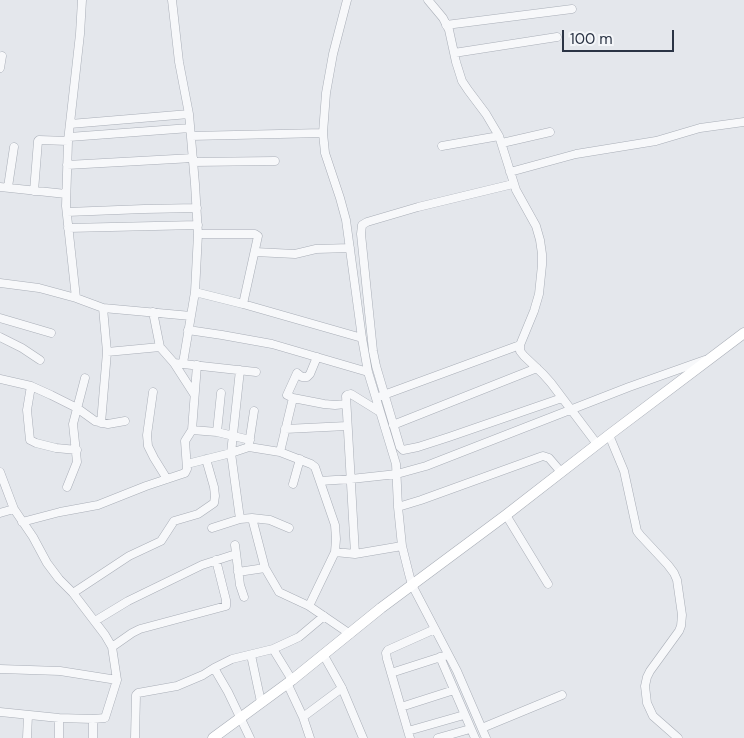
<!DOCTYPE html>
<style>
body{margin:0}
#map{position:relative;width:744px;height:738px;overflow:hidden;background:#e4e7ec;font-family:"DM Sans",sans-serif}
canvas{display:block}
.scale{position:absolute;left:562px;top:30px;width:112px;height:22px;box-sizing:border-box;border:2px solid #2b3445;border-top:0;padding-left:6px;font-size:15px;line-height:18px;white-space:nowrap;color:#2b3445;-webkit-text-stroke:4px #f4f6f9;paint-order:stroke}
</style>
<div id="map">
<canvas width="744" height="738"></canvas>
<div class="scale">100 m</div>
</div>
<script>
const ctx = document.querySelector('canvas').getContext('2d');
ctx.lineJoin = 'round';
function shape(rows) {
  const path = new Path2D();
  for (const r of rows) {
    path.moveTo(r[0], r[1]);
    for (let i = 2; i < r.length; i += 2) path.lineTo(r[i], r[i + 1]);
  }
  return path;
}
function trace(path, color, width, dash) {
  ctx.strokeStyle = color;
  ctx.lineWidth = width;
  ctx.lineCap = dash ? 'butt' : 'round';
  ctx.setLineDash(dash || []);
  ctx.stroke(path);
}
const street = shape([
 [82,0,80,34,68,141,66,206,76,298,103,308],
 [172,0,179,62,189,114,195,184,198,234,195,292,183,363],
 [347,0,333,54,326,93,323,133,325,153,340,198,346,220,362,338,368,372,396,464,398,507,402,546,409,574,412,585,457,671,486,738],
 [428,0,443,18,449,30,456,62,462,81,468,90,486,114,499,136,516,190,536,226,540,240,542,254,542,265,539,294,534,311,520,345,520,351,524,356,543,374,551,383,597,444],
 [446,25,572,9],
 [454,53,557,37],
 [0,68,2,56],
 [70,124,189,114],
 [191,136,323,133],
 [69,137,190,128],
 [502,143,550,132],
 [442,146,499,136],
 [193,162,275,161],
 [67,165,193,158],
 [510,172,576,154,656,141,700,128,744,122],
 [513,184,418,207,367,222,362,225,361,234,373,351,376,366,400,447,403,450,418,447,449,437,562,398],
 [0,187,66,194],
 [8,187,14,147],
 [34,191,38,141,39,140,68,141],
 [67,212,144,209,197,208],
 [68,228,198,225],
 [198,234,255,234,258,236,243,304],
 [255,252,295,254,316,249,350,248],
 [0,283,39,288,76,298],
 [195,292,243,304,362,338],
 [153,312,160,347,174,363,256,372],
 [0,318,51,333],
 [188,330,222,335,272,344,368,372],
 [0,337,22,348,40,360],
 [107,352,160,347],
 [317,357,310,374,307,377,302,377,297,373,287,395,293,398,324,404,335,405,346,404],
 [174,363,194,394],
 [0,379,31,386,51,395,77,408,95,421,108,424,125,421],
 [31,386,27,410,30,440,36,443,56,448,77,450],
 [153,392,147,435,148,446,154,458,167,479],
 [381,396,520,345],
 [101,423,107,352,103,308,191,316],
 [393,425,537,368],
 [285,429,347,426],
 [192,430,217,432,250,440],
 [217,432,221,393],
 [609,435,624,471,637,531,640,535,668,565,674,573,677,580,682,615,681,626,679,631,650,671,647,677,645,686,647,703,653,716,678,738],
 [249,444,254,411],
 [280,452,293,398],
 [187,464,231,453,249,447,280,452,311,464,315,467,335,525,336,539,335,552,309,606],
 [0,472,14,509,33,537,47,563,59,579,73,593,105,635,112,647,117,680,105,718,93,719,59,718,0,712],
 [320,481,351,479,397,474,426,466,629,387,705,360],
 [293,484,300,459],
 [67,487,77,462,73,424,85,378],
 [398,507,421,500,540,457,543,456,549,458,561,472],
 [0,513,14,509],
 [506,515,548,584],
 [252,518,270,520,289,528],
 [240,519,231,453,240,370],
 [22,522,60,512,98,505,146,486,185,473,187,469,185,441,192,430,197,365],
 [212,528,240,519,252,518,265,568,279,592,309,606,350,634],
 [235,545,240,585,244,597],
 [335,552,355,554,402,546],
 [355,554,346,396,347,395,351,394,380,412],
 [238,572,265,568],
 [73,593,129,556,161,541,174,521,198,514,214,503,215,496,214,487,206,459],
 [95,621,128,601,202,565,236,554],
 [112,647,132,633,140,629,226,606,226,600,216,560],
 [273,649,292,680],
 [323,654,342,688,363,738],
 [251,655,261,702],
 [440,657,475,738],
 [214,668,232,659,273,649,299,637,324,616],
 [0,669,60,671,117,680],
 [391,673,444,656],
 [287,683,303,717,310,738],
 [401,707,454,690],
 [303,717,342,688],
 [93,719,93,738],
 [482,728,562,695],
 [408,731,464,715],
 [27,738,28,715],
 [59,738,59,718],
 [135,738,136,695,138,693,177,686,203,675,214,668,228,692,250,738],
 [410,738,387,659,386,653,388,650,435,629],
 [438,738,470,729]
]);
const secondary = shape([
 [213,738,292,680,381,608,506,515,609,435,744,333]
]);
trace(street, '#a9aeb7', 9);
trace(secondary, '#a9aeb7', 11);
trace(street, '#f7f8fa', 8);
trace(secondary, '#fff', 10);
</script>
